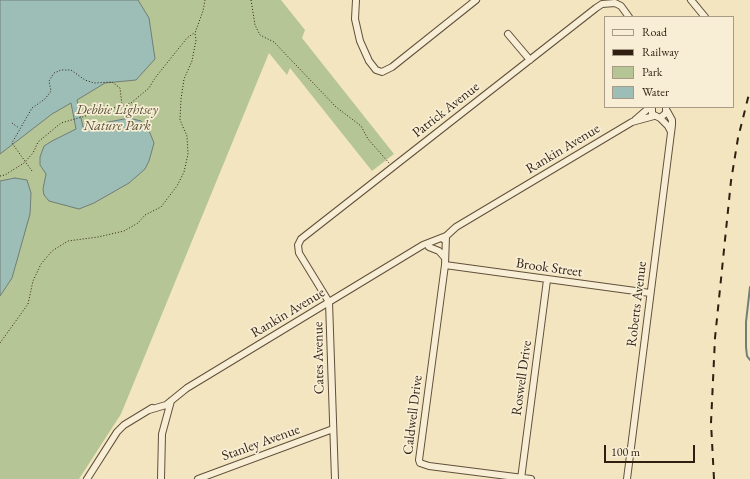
<!DOCTYPE html>
<style>
body{margin:0}
#map{position:relative;width:750px;height:479px;overflow:hidden;background:#f3e5bf;font-family:"EB Garamond",serif}
canvas{display:block}
.legend{position:absolute;left:604px;top:16px;width:130px;height:92px;box-sizing:border-box;background:#f7eed5;border:1px solid #a79b87;margin:0;padding:5px 7px;list-style:none;font-size:12px;color:#301f11}
.legend li{display:flex;align-items:center;gap:8px;height:20px}
.legend b{width:20px;border:1px solid #a79b87}
.scale{position:absolute;left:604px;top:445px;width:91px;height:18px;box-sizing:border-box;border:2px solid #301f11;border-top:0;padding-left:5px;font-size:12px;line-height:14px;white-space:nowrap;color:#301f11;-webkit-text-stroke:3px #f7eed5;paint-order:stroke}
</style>
<div id="map">
<canvas width="750" height="479"></canvas>
<ul class="legend">
<li><b style="height:5px;background:#f7eed5"></b>Road</li>
<li><b style="height:5px;background:#301f11"></b>Railway</li>
<li><b style="height:11px;background:#b6c595"></b>Park</li>
<li><b style="height:11px;background:#9cbeb7"></b>Water</li>
</ul>
<div class="scale">100 m</div>
</div>
<script>
const ctx = document.querySelector('canvas').getContext('2d');
ctx.lineJoin = 'round';
function paint(path, color) {
  ctx.fillStyle = color;
  ctx.fill(path, 'evenodd');
}
function shape(rows) {
  const path = new Path2D();
  for (const r of rows) {
    path.moveTo(r[0], r[1]);
    for (let i = 2; i < r.length; i += 2) path.lineTo(r[i], r[i + 1]);
  }
  return path;
}
function trace(path, color, width, dash) {
  ctx.strokeStyle = color;
  ctx.lineWidth = width;
  ctx.lineCap = dash ? 'butt' : 'round';
  ctx.setLineDash(dash || []);
  ctx.stroke(path);
}
function label(font, color, halo, rows, align = 'center') {
  ctx.font = font + ' "EB Garamond",serif';
  ctx.lineWidth = 3.5;
  ctx.setLineDash([]);
  ctx.textBaseline = 'middle';
  ctx.strokeStyle = halo;
  ctx.fillStyle = color;
  for (const [text, x, y, turn = 0] of rows) {
    ctx.save();
    ctx.translate(x, y);
    ctx.rotate((+turn || 0) * Math.PI / 180);
    ctx.textAlign = isNaN(turn) ? turn : align;
    if (halo) ctx.strokeText(text, 0, 0);
    ctx.fillText(text, 0, 0);
    ctx.restore();
  }
}
paint(shape([
 [0,0,281,0,305,30,302,38,394,154,372,171,290,68,287,75,269,53,121,414,79,479,0,479]
]), '#b6c595');
const water = shape([
 [0,0,138,0,149,18,155,59,136,80,105,83,77,100,83,127,129,118,141,121,150,133,154,143,149,161,145,169,129,183,94,203,79,209,49,201,44,195,43,189,46,174,40,165,40,157,44,146,52,141,76,129,71,103,52,114,0,154,0,0],
 [15,178,27,180,31,193,30,214,12,278,0,296,0,181,15,178]
]);
paint(water, '#9cbeb7');
trace(water, '#717e75', 1);
trace(shape([
 [750,287,746,322,746,347,747,356,750,360]
]), '#717e75', 2);
const minor = shape([
 [356,0,355,19,360,41,369,61,376,70,382,72,392,67,476,0],
 [691,0,705,17],
 [508,34,530,60],
 [652,107,652,114,660,118,666,113,666,107],
 [660,118,668,126,671,132],
 [635,120,650,107],
 [446,236,445,265,419,460,420,463,429,466,531,479],
 [443,239,456,227,632,122,654,116],
 [429,247,439,251,445,258],
 [445,265,650,293],
 [149,410,166,405,187,388,423,245,446,236],
 [87,479,117,432,124,425,152,408],
 [161,479,162,434,171,401],
 [198,479,333,429],
 [335,479,329,302,299,253,298,245,301,239,596,8,602,4,615,3,621,6,629,17],
 [521,479,547,280],
 [627,479,672,125,672,120,667,111]
]);
trace(minor, '#61503c', 8);
trace(shape([
 [251,0,255,25,260,35,274,42,336,107,361,126,368,139,389,163],
 [12,123,19,128],
 [32,171,12,143,32,108,45,99,51,91,49,81,54,73,61,70,71,70,85,80,94,83,112,82,120,88,122,105],
 [0,176,5,175,24,163,33,153,38,142,61,123,131,103,149,88,155,78,187,38,194,33],
 [0,343,28,304,33,281,41,264,52,251,68,241,98,237,124,231,138,223,145,215,161,207,177,186,184,172,188,154,187,136,180,120,181,99,184,79,192,61,196,40,195,33,203,11,205,0]
]), '#301f11', 1, [1, 2]);
trace(minor, '#f7eed5', 6);
trace(shape([
 [714,479,711,423,715,338,731,181,738,138,750,90]
]), '#301f11', 2, [7, 7]);
label('italic 14px', '#585139', '#f7eed5', [
 ["Debbie Lightsey",117,110],
 ["Nature Park",117,126]
]);
label('14px', '#301f11', '#f7eed5', [
 ["Patrick Avenue",446,110,-38],
 ["Rankin Avenue",563,149,-31],
 ["Brook Street",549,268,8],
 ["Roberts Avenue",637,304,-83],
 ["Rankin Avenue",288,313,-31],
 ["Cates Avenue",319,358,-91],
 ["Roswell Drive",522,378,-82],
 ["Caldwell Drive",413,415,-83],
 ["Stanley Avenue",261,443,-20]
]);
</script>
